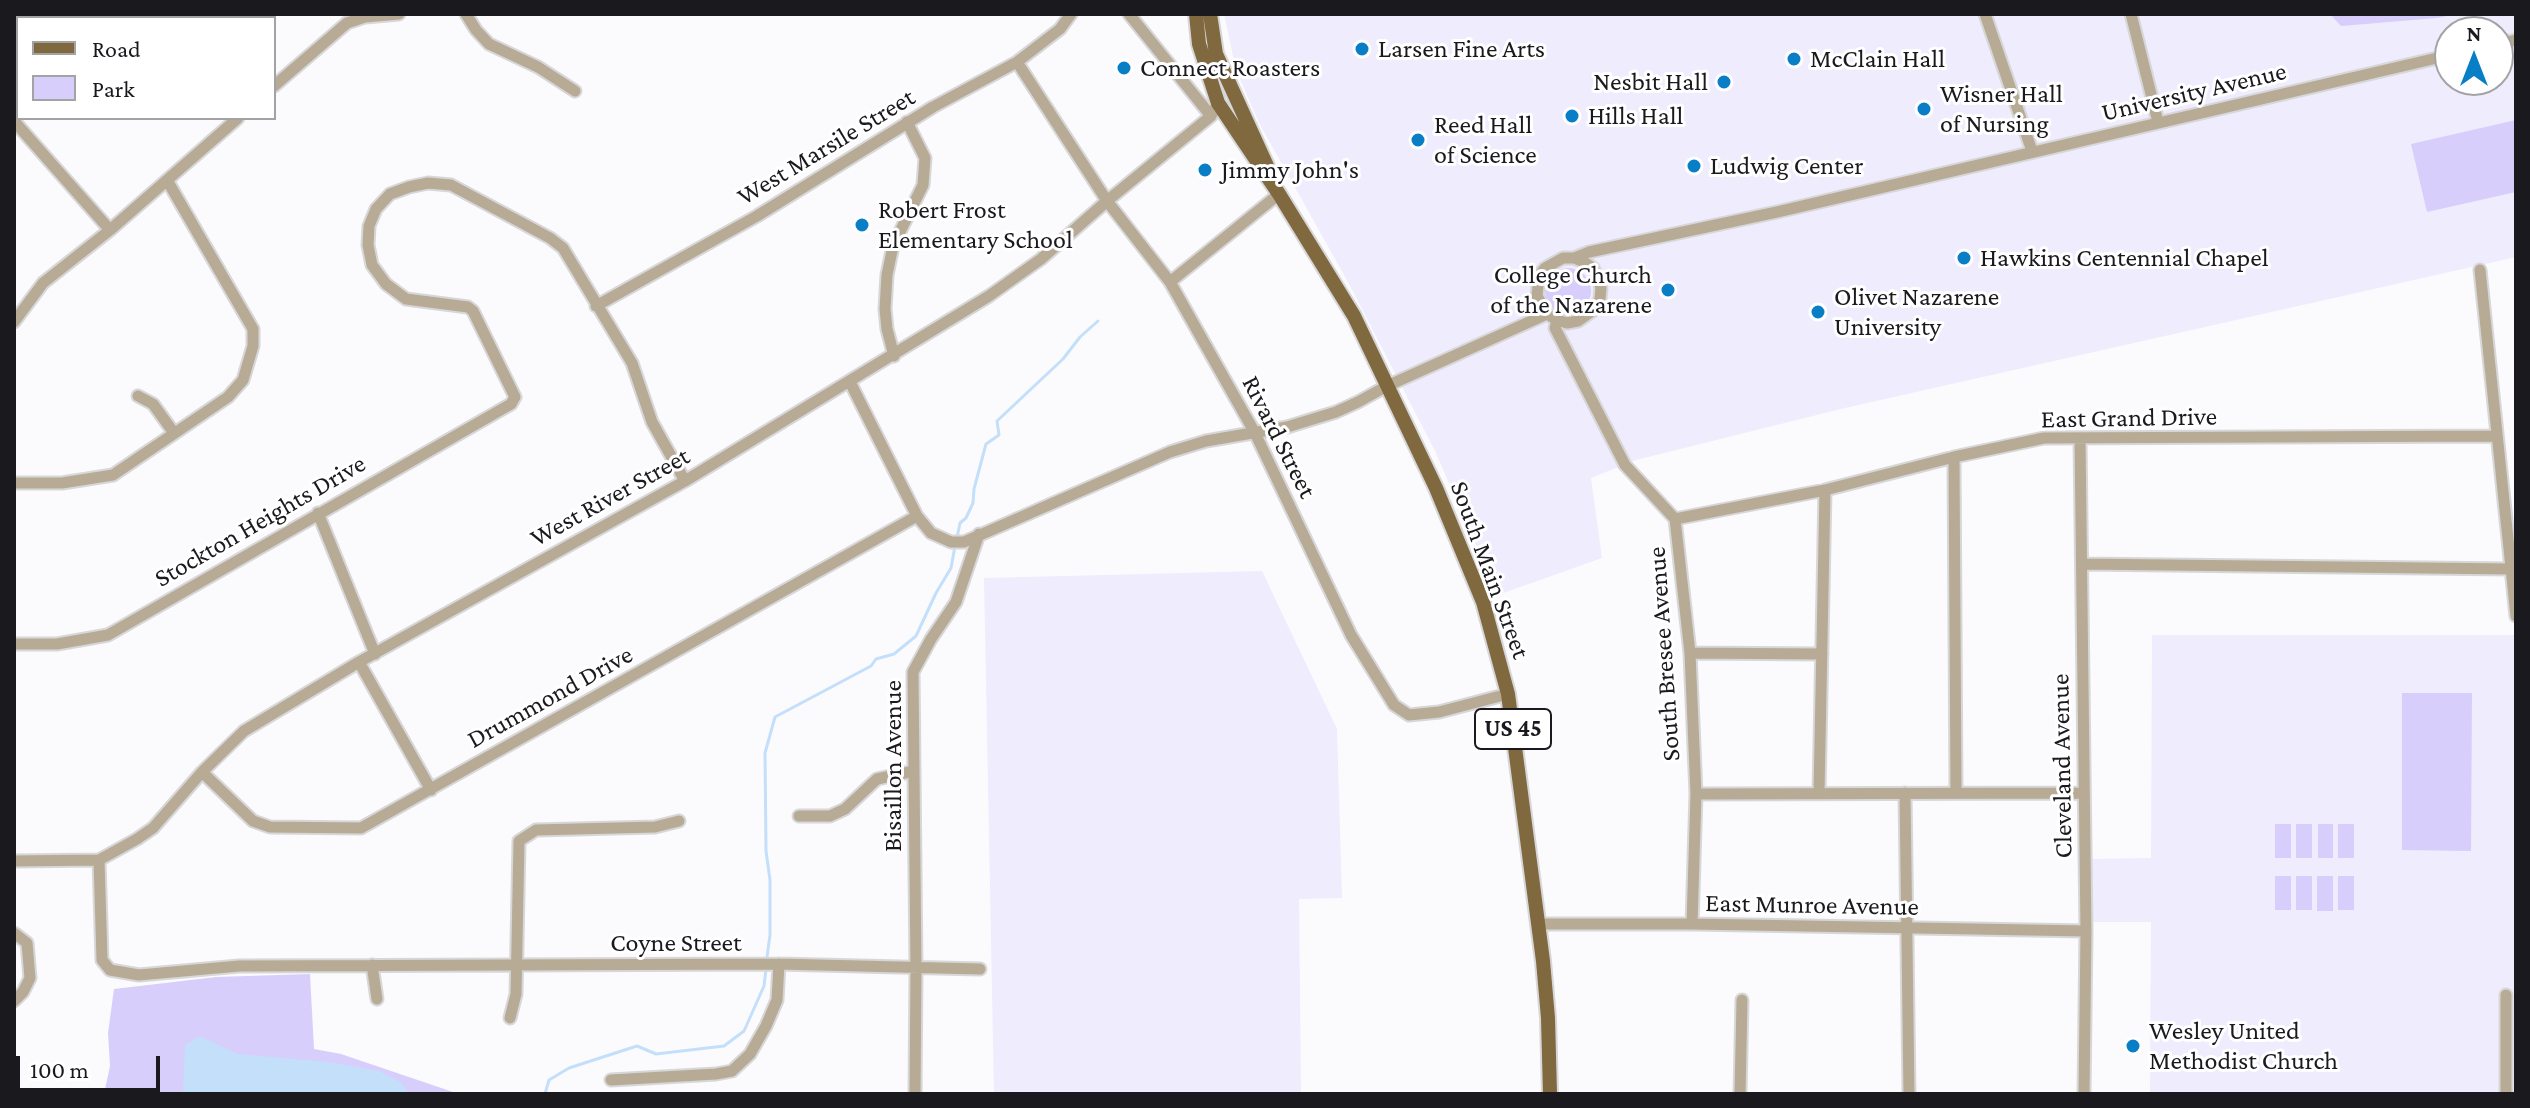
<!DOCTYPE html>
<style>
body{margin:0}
#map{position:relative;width:2530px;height:1108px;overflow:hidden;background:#fbfbfe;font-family:"Crimson Pro",serif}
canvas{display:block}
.frame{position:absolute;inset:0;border:16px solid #1a191e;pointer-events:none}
.legend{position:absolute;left:16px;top:16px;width:260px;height:104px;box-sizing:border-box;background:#fff;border:2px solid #a3a3a5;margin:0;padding:10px 14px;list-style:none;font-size:24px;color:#1a191e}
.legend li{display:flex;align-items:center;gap:16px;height:40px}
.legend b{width:40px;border:2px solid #a3a3a5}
.north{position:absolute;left:2434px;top:16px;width:80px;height:80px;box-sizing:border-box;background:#fff;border:2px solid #a3a3a5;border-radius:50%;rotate:0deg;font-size:22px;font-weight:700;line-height:32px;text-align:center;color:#1a191e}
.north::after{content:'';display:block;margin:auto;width:28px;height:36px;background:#087ec7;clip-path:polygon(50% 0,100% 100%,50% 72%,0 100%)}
.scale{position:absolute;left:16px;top:1056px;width:144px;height:36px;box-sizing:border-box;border:4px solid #1a191e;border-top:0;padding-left:10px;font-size:24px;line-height:28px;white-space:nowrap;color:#1a191e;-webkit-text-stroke:6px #fff;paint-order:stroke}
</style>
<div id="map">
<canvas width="2530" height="1108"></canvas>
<div class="frame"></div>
<ul class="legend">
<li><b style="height:10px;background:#80683f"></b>Road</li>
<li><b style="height:22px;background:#d8cefb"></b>Park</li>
</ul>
<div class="north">N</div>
<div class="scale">100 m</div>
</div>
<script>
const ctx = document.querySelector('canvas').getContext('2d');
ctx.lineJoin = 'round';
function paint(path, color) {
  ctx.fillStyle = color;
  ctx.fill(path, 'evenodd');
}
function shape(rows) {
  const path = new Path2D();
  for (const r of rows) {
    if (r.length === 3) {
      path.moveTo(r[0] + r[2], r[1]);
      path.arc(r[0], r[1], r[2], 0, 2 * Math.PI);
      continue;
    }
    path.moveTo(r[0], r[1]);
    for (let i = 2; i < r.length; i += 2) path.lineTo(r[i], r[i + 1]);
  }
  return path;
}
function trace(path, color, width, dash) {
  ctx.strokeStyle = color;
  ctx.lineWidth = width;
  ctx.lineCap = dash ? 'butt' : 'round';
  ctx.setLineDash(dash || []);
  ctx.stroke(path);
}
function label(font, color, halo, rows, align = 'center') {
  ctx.font = font + ' "Crimson Pro",serif';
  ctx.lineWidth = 6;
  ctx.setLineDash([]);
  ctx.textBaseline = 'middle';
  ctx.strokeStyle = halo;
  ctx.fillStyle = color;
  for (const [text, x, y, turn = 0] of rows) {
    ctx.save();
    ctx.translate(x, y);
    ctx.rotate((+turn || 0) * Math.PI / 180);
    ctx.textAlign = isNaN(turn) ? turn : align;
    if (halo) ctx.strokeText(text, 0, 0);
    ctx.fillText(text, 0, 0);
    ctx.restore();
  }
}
paint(shape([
 [1224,14,2516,14,2516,257,1845,408,1636,460,1591,478,1602,558,1495,596,1484,564,1435,451,1349,284,1259,123,1236,70],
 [2450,32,2498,32,2498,80,2450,80],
 [1262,571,1337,729,1342,898,1299,899,1301,1094,994,1094,984,578],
 [2152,635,2516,635,2516,1094,2150,1094,2151,922,2089,922,2089,859,2151,858]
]), '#efecfd');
paint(shape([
 [2330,14,2458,14,2437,18,2341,26],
 [2516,120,2516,192,2427,212,2411,144],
 [1568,291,23],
 [2402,693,2472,693,2471,851,2402,850],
 [2275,824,2291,824,2291,858,2275,858],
 [2296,824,2312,824,2312,858,2296,858],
 [2318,824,2333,824,2333,858,2318,858],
 [2338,824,2354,824,2354,858,2338,858],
 [2275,876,2291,876,2291,910,2275,910],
 [2296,876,2312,876,2312,910,2296,910],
 [2317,876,2333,876,2333,911,2317,911],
 [2338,876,2354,876,2354,910,2338,910],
 [310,974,314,1049,341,1054,459,1094,104,1094,110,1066,108,1033,114,989,216,977]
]), '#d8cefb');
paint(shape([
 [200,1036,237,1054,328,1062,379,1071,402,1083,409,1094,183,1094,185,1045]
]), '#c4dff9');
trace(shape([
 [957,538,960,523,966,518,973,503,974,489,986,444,999,435,997,421,1063,359,1080,337,1098,321],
 [767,957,770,935,770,880,766,851,765,753,775,717,871,666,876,659,894,654,916,636,936,593,951,568,955,546],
 [545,1094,549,1080,569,1068,637,1046,656,1054,724,1046,744,1031,764,986,766,969]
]), '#c4dff9', 3);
const minor = shape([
 [101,14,104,18],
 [466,14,476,30,489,44,538,67,575,91],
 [1129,14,1211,116],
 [1985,14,2032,151],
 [2131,14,2158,122],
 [126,18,132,14],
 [2498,44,2516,40],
 [1017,62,1107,201,1170,282,1255,433,1351,635,1394,705,1409,715,1439,712,1508,694],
 [274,86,347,23,365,17,399,14],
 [14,121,110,230],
 [1574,258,1584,262,1593,268,1598,278,1601,288,1600,299,1595,309,1578,321,1567,323,1557,320,1547,314,1537,296,1539,276,1545,268,1563,258,1574,258,1589,252,1777,212,2450,55],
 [2480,270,2516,616],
 [1170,282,1279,194],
 [596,306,757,216,933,107,1017,62,1060,29,1071,14],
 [1557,320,1555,328,1625,465,1675,519,1690,653,1696,794,1692,924],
 [14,322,43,283,110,230,238,118],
 [894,356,887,329,885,309,887,275,893,246,923,185,925,158,907,122],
 [850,382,917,516,931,533,951,542,964,542,1170,452,1206,441,1287,427,1336,412,1358,402,1387,386,1547,314],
 [138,396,153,404,174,433],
 [2080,438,2086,931,2084,1094],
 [1954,457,1956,793],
 [14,483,62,483,113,475,228,397,243,380,253,346,253,329,167,180],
 [318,513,375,654],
 [1675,519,1825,490,1954,457,2044,438,2497,436],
 [2082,564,2511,569],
 [14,644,57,644,108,635,511,404,515,397,473,311,468,307,406,299,386,284,372,265,368,245,369,226,376,209,390,194,409,187,428,183,451,185,550,238,563,248,632,363,652,422,685,481],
 [1690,653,1822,654],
 [359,662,431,790],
 [202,772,253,821,270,827,361,828,917,516],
 [1819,793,1825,490],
 [1905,793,1909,1094],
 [1696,794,2084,793],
 [799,816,830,816,845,809,877,779,914,771],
 [99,860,102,960,110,970,139,975,239,966,779,964,980,969],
 [14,861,99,860,137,839,153,828,202,772,244,731,359,662,685,481,989,296,1041,259,1107,201,1211,116,1218,103],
 [1537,924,1692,924,2086,931],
 [14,933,27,943,30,978,23,992,14,1001],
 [372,965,377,999],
 [2506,995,2506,1094],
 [510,1018,516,994,519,841,536,830,655,827,679,821],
 [611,1080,716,1074,732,1071,750,1054,766,1026,777,1000,779,964],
 [915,1094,916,969,913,672,931,639,956,602,979,534],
 [1740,1094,1742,1000]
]);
const major = shape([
 [1196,14,1199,44,1218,103,1279,194,1354,316,1436,488,1483,602,1508,694,1543,961,1548,1018,1550,1094],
 [1210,14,1216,54,1267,166]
]);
trace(minor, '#d7d7da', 15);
trace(major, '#d7d7da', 18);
trace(minor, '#b8ab95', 11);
trace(major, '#80683f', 14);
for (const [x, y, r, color] of [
 [1362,49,8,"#087ec7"],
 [1794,59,8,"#087ec7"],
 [1124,68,8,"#087ec7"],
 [1724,82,8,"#087ec7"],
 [1924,109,8,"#087ec7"],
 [1572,116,8,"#087ec7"],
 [1418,140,8,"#087ec7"],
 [1694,166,8,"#087ec7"],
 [1205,170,8,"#087ec7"],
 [862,225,8,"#087ec7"],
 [1964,258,8,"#087ec7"],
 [1668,290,8,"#087ec7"],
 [1818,312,8,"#087ec7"],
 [2133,1046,8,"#087ec7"]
]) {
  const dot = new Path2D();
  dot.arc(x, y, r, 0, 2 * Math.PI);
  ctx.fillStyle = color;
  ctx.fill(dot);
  trace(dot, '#fff', 3);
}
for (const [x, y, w] of [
 [1513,729,76]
]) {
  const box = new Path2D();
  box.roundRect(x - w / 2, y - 20, w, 40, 6);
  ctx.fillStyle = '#fff';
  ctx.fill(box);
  trace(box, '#1a191e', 2);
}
label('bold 24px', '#1a191e', null, [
 ["US 45",1513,729]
]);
label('26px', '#1a191e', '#fff', [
 ["Larsen Fine Arts",1378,49],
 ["McClain Hall",1810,59],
 ["Connect Roasters",1140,68],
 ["Nesbit Hall",1708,82,"right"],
 ["Wisner Hall",1940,94],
 ["of Nursing",1940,124],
 ["Hills Hall",1588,116],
 ["Reed Hall",1434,125],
 ["of Science",1434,155],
 ["Ludwig Center",1710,166],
 ["Jimmy John's",1221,170],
 ["Robert Frost",878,210],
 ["Elementary School",878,240],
 ["Hawkins Centennial Chapel",1980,258],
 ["College Church",1652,275,"right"],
 ["of the Nazarene",1652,305,"right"],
 ["Olivet Nazarene",1834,297],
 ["University",1834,327],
 ["Wesley United",2149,1031],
 ["Methodist Church",2149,1061]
], 'left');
label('26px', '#1a191e', '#fff', [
 ["University Avenue",2194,92,-13],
 ["West Marsile Street",826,147,-31],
 ["East Grand Drive",2129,418,-1],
 ["Rivard Street",1279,437,63],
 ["West River Street",610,497,-29],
 ["Stockton Heights Drive",260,521,-30],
 ["South Main Street",1490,570,70],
 ["South Bresee Avenue",1664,654,-94],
 ["Drummond Drive",550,697,-29],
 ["Bisaillon Avenue",893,766,-90],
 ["Cleveland Avenue",2062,766,-91],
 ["East Munroe Avenue",1812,905,1],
 ["Coyne Street",676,943]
]);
</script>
